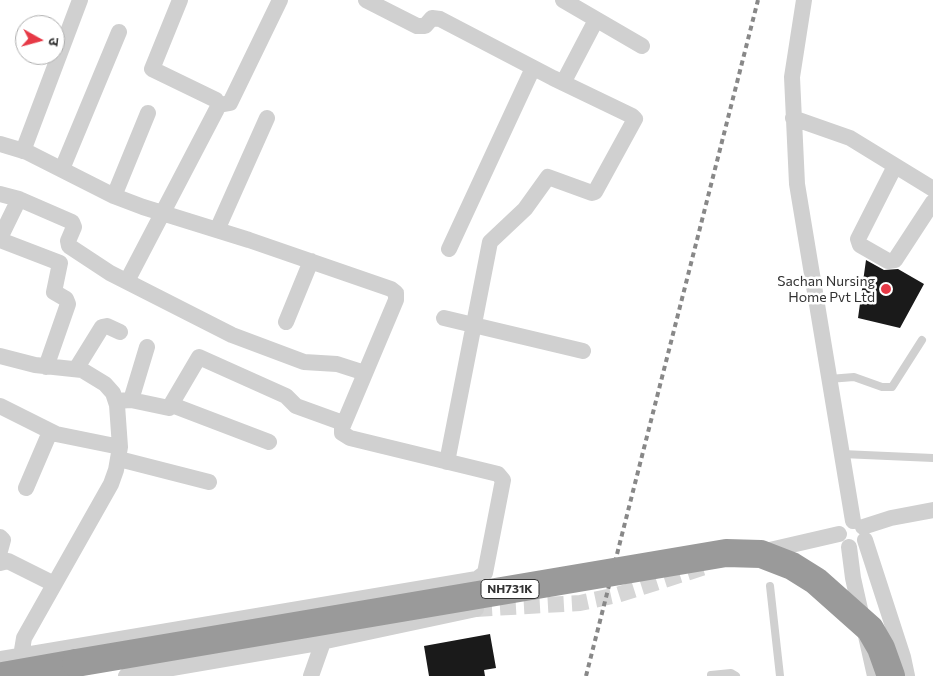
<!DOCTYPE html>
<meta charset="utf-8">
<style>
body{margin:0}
#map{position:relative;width:933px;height:676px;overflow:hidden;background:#fff;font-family:Commissioner,"Noto Sans Devanagari",sans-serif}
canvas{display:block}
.north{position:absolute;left:15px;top:15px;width:50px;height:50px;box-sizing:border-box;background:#fff;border:1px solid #adadad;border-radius:50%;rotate:97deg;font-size:14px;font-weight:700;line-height:20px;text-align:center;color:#333}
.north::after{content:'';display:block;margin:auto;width:18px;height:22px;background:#e63946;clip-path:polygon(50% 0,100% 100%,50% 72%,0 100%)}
</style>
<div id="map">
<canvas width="933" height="676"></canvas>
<div class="north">उ</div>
</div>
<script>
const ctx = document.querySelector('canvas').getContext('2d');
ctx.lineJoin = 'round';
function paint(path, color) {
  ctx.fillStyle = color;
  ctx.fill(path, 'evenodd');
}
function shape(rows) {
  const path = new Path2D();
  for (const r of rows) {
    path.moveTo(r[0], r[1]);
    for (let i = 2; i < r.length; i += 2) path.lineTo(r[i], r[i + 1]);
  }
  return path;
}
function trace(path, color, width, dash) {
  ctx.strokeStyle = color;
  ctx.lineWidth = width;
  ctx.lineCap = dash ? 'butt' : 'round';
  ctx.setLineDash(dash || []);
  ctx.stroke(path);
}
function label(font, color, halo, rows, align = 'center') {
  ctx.font = font + ' Commissioner,sans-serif';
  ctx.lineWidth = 5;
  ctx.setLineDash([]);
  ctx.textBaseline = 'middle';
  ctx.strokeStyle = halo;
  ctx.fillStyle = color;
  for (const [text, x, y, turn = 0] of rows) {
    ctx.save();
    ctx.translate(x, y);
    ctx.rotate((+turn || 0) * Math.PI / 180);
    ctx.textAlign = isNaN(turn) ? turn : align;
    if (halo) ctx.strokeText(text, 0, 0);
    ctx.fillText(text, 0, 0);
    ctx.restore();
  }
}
paint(shape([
 [866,260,884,270,898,269,924,284,900,328,858,318],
 [490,634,496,668,484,670,485,676,429,676,424,646]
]), '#1a1a1a');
trace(shape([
 [476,609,580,603,617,595,708,566]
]), '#d6d6d6', 16, [16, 8]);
trace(shape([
 [829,379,854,377,882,387,892,387,922,340],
 [842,454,933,458],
 [770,586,780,676],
 [711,675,731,673,736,676]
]), '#d0d0d0', 8);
trace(shape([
 [366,0,417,26,425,26,432,18,440,19,553,78,632,116,635,119,595,192,592,193,548,177,525,209,490,242,447,462],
 [563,0,642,46],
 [804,0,792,77,797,184,853,521],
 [563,83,596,20],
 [219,105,230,103,280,0],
 [793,118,850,138,933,189],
 [0,144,27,152,114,196,143,207,249,240,391,289,396,293,396,300,342,428,342,433,350,438,498,474,503,480,485,573,477,579,0,659],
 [23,151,80,0],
 [895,166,858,239,860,245,888,261,895,260,933,202],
 [62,169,119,32],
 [0,194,19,199,72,222,74,227,68,241,69,246,110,273,232,335,304,362,337,364,365,373],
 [114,196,148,113],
 [217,230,267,118],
 [0,238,19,199],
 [0,240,60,263,54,292,66,299,68,304,46,367],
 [449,249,533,68],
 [127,281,219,105,216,100,152,69,180,0],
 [444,318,583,351],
 [286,322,311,261],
 [0,356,35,365,82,370,105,384,113,393,117,405,120,447,116,470,111,484,24,638,21,656],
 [76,369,102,327,107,326,120,332],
 [131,400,147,347],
 [116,401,131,400,169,408,199,357,286,396,296,406,343,423],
 [172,405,269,442],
 [0,406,56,434,120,447],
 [119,459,209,482],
 [26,488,50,432],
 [863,527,891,518,933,510],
 [0,537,3,540,0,551],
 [865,540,903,657,907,676],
 [849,547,853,578,875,676],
 [761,552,839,534],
 [0,563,8,561,54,584],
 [126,676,312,644,476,609],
 [311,676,323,642]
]), '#d0d0d0', 16);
trace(shape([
 [2,676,76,663]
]), '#9a9a9a', 28);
trace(shape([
 [586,676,758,0]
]), '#888', 4, [5, 4]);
trace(shape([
 [76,663,726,553,761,554,792,566,816,581,870,629,881,648,891,676]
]), '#9a9a9a', 28);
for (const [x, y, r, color] of [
 [886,289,6,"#e63946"]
]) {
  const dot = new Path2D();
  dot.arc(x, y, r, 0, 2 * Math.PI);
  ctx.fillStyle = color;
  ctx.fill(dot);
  trace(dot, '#fff', 2);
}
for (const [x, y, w] of [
 [510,589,58]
]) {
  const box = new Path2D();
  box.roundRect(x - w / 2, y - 9.5, w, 19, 4);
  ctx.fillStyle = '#fff';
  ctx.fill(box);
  trace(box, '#333', 1);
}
label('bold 12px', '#333', null, [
 ["NH731K",510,589]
]);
label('14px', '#333', '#fff', [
 ["Sachan Nursing",875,281],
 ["Home Pvt Ltd",875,297]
], 'right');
</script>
